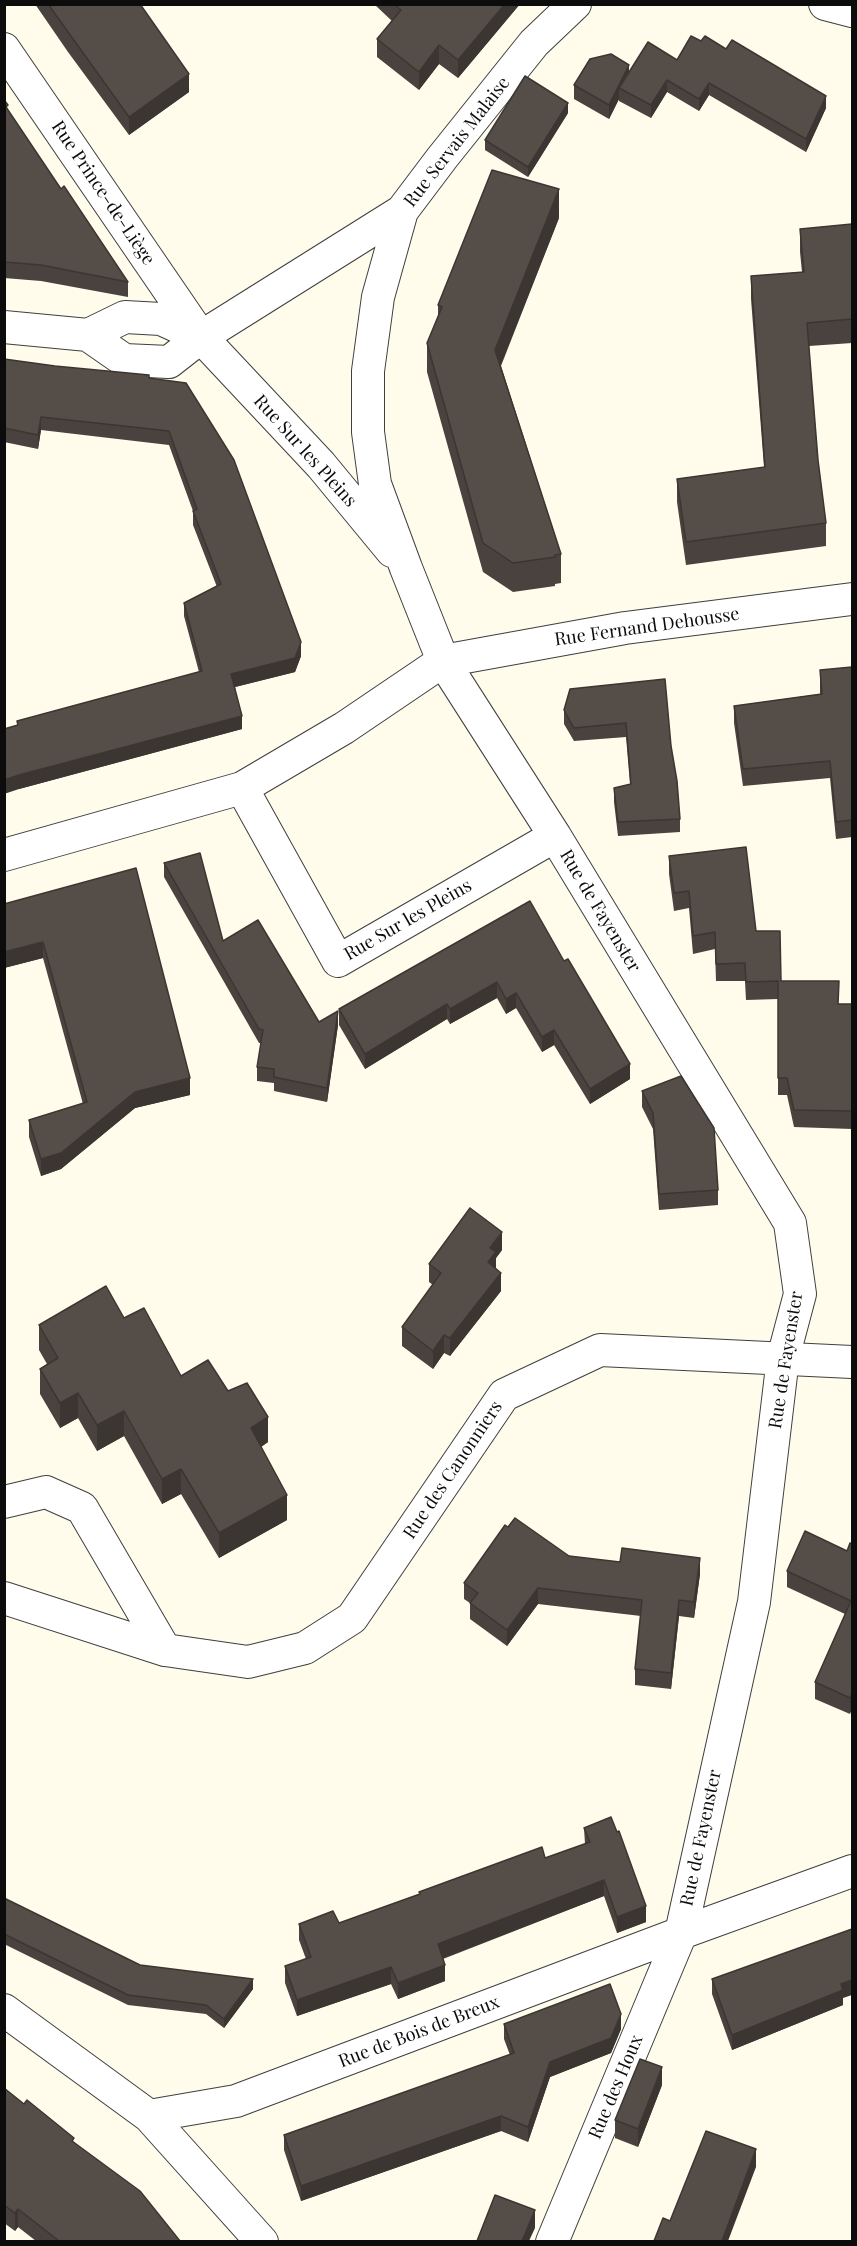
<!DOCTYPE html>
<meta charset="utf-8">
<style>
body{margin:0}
#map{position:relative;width:857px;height:2246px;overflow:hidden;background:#fffceb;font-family:"Playfair Display",serif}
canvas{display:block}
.frame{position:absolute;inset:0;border:6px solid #0c0c0c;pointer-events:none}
</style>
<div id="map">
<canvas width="857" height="2246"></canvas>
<div class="frame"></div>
</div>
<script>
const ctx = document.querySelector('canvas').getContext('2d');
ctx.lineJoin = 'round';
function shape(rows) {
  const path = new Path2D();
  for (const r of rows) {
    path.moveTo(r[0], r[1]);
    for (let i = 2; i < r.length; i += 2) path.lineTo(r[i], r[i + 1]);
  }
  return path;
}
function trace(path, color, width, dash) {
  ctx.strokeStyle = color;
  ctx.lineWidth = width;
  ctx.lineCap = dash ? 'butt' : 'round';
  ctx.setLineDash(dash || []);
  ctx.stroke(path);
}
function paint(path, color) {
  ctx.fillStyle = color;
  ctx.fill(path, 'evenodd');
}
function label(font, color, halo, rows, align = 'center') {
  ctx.font = font + ' "Playfair Display",serif';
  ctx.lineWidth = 6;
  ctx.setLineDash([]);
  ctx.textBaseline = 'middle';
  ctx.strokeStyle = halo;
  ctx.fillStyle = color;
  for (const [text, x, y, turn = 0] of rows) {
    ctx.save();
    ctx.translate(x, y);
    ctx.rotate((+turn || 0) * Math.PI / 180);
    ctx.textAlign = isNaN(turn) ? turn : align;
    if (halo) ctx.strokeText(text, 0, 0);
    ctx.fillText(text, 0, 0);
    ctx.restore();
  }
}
const street = shape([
 [825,4,852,11],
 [4,49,201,337,321,465,392,551],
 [402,211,378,297,368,371,368,432,375,484,406,568,443,661,555,836,790,1223,800,1294,783,1358,754,1602,681,1933,552,2242],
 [4,327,88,335,124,360,169,362,201,337,402,211,442,158,534,43,575,4],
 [88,335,125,317,161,319,201,337],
 [242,788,338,961,555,836],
 [4,855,242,788,344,728,443,661,625,628,852,599],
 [4,1502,46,1492,82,1508,165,1650],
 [4,1598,165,1650,248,1662,305,1648,352,1618,504,1395,600,1350,852,1362],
 [4,2010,149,2116,262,2242],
 [149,2116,236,2101,681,1933,852,1871]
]);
trace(street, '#3f3f3f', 34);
trace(street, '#fff', 32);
paint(shape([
 [35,4,140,4,189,92,129,135,68,52],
 [374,4,520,4,458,78,439,64,419,90,377,57,377,39,392,21],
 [677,60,826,108,806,152,709,95,699,111,667,92,651,118,619,101,619,99,609,119,574,99,574,85],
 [4,100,8,110,61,189,128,282,128,297,41,281,4,278],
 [568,113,528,177,485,150,485,140],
 [559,218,501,366,561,554,561,583,555,584,555,586,513,592,483,572,427,372,427,343,438,316,438,305],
 [852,224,852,343,809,346,818,460,826,523,826,546,686,565,677,502,677,479,764,467,751,299,751,276,802,272,800,252,800,229],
 [4,359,55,366,149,378,301,656,295,672,235,687,242,729,19,789,17,721,199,672,184,616,184,603,217,587,193,525,193,511,169,445,41,430,38,449,4,442],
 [852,667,852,837,836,839,830,778,743,786,734,723,734,706,820,694,820,670],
 [570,689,671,746,680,819,680,832,618,836,614,802,614,788,630,784,626,737,574,741,564,724,564,710],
 [669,856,756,931,781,981,839,1004,852,1004,852,1129,794,1127,787,1095,778,1095,778,999,746,1000,745,981,716,981,715,949,693,954,689,908,674,911,669,874],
 [164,863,223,941,319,1022,338,1025,327,1102,274,1091,274,1083,257,1081,257,1067,261,1043,259,1043,164,877],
 [530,901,630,1079,590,1104,554,1045,542,1052,516,1008,506,1014,497,998,450,1024,447,1019,365,1069,339,1025,339,1009],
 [4,904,190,1095,135,1108,61,1169,41,1176,29,1137,29,1120,83,1104,43,958,4,968],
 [642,1091,718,1190,718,1205,659,1210,653,1129,642,1107],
 [502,1250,496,1258,496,1268,501,1291,450,1356,444,1353,433,1369,402,1346,402,1327,433,1285,429,1282,429,1264],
 [124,1318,181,1376,228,1391,268,1442,261,1447,287,1520,219,1558,181,1494,162,1504,124,1436,97,1451,78,1418,60,1428,40,1394,40,1369,47,1364,39,1350,39,1325],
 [852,1544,850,1714,815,1699,815,1682,845,1614,787,1587,787,1571,847,1551],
 [569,1556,700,1574,694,1618,679,1616,671,1689,635,1685,635,1669,641,1616,538,1604,507,1646,470,1619,470,1603,464,1599,464,1583],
 [584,1828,646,1922,617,1933,604,1896,443,1959,445,1981,398,1999,391,1984,297,2016,285,1983,285,1966,306,1959,299,1940,299,1924,339,1923,419,1895,419,1892,545,1858,585,1844],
 [4,1898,140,1965,253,1989,224,2028,206,2014,128,2005,4,1944],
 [712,1979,843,1998,843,2005,732,2050,712,1994],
 [504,2024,621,2029,611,2053,550,2077,528,2142,501,2131,301,2201,284,2150,284,2135,510,2055,504,2039],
 [662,2085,638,2147,615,2138,615,2120],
 [4,2088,24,2104,74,2142,180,2241,36,2241,18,2227,15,2231,4,2223]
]), '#49423e');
paint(shape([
 [505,4,520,4,458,78,458,60],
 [439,45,439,64,419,90,419,72],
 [629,65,629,79,619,88,619,99,609,119,609,105],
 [189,74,189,92,129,135,129,117],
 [667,80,667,92,651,118,651,105],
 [709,83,709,95,699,111,699,99],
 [826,96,826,108,806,152,806,139],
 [568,103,568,113,528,177,528,167],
 [559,189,559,218,495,379,495,350],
 [41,417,41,430,38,449,38,435],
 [301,642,301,656,295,672,231,688,231,674],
 [242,716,242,729,19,789,4,794,4,780,19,775],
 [43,942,43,958,4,968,4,952],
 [497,982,497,998,450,1024,450,1009],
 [516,993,516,1008,506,1014,506,999],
 [447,1004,447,1019,365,1069,365,1054],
 [338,1011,338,1025,327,1102,327,1088],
 [554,1030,554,1045,542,1052,542,1037],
 [630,1064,630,1079,590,1104,590,1089],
 [190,1078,190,1095,135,1108,61,1169,41,1176,41,1159,135,1092],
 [502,1232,502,1250,496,1258,496,1270,488,1262,490,1248],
 [501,1273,501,1291,450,1356,450,1338],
 [444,1335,444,1353,433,1369,433,1351],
 [78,1393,78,1418,60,1428,60,1403],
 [124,1411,124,1436,97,1451,97,1425],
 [268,1417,268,1442,251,1454,251,1428],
 [181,1469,181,1494,162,1504,162,1479],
 [287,1495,287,1520,219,1558,219,1533],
 [700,1558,700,1574,694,1618,694,1602],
 [538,1588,538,1604,507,1646,507,1630],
 [679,1600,679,1616,671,1689,671,1673],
 [852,1693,852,1709,850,1714,850,1698],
 [604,1880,604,1896,438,1960,438,1944],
 [646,1906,646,1922,617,1933,617,1917],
 [445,1965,445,1981,398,1999,398,1983],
 [391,1967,391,1984,297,2016,297,2000],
 [253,1979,253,1989,224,2028,224,2019],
 [852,1980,852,1995,843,1998,843,2005,732,2050,732,2035,841,1984],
 [621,2014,621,2029,611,2053,550,2077,528,2142,528,2127,550,2062],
 [662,2067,662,2085,638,2147,638,2129],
 [501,2116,501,2131,301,2201,301,2186],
 [756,2149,756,2167,728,2241,722,2241],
 [18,2209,18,2227,15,2231,15,2213],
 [535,2210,535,2228,529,2241,522,2241]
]), '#3c3632');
const building = shape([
 [48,4,140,4,189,74,129,117,48,4],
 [394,4,442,5,505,4,458,60,439,45,419,72,377,39,401,10,394,4],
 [691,36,701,41,705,36,726,49,732,40,826,96,806,139,709,83,699,99,667,80,651,105,619,88,648,42,677,60,691,36],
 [611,54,629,65,609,105,574,85,590,59,611,54],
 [525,76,568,103,528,167,485,140,525,76],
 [4,100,8,105,6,107,61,189,64,186,128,282,41,265,4,262,4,100],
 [492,170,559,189,495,350,561,554,555,555,555,557,513,563,483,543,427,343,442,307,438,305,492,170],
 [852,224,852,319,807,323,818,460,826,523,686,542,677,479,765,467,751,276,804,272,800,229,852,224],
 [4,359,55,366,149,375,149,378,186,383,234,460,301,642,295,658,231,674,242,716,19,775,4,780,4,729,18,725,17,721,202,671,184,603,221,584,193,511,197,509,169,431,41,417,38,435,4,428,4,359],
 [852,667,852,820,836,822,830,761,743,769,734,706,822,694,820,670,852,667],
 [665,679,671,746,677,781,680,819,618,822,614,788,631,784,626,723,574,728,564,710,570,689,665,679],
 [746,847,756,931,780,931,781,981,839,981,838,1004,852,1004,852,1111,794,1110,787,1078,778,1078,778,981,746,982,745,963,716,964,715,932,693,936,689,891,674,893,669,856,746,847],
 [200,853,223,941,258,920,319,1022,338,1011,327,1088,274,1077,274,1069,257,1067,263,1030,259,1029,164,863,200,853],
 [136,868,190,1078,135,1092,61,1153,41,1159,29,1120,87,1102,43,942,4,952,4,904,136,868],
 [530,901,564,961,568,959,630,1064,590,1089,554,1030,542,1037,516,993,506,999,497,982,450,1009,447,1004,365,1054,339,1009,530,901],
 [681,1076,714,1128,718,1190,659,1194,653,1113,642,1091,681,1076],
 [470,1208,502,1232,490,1248,496,1252,488,1262,501,1273,450,1338,444,1335,433,1351,402,1327,441,1273,429,1264,470,1208],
 [106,1286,124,1318,144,1308,181,1376,208,1360,228,1391,247,1383,268,1417,251,1428,287,1495,219,1533,181,1469,162,1479,124,1411,97,1425,78,1393,60,1403,40,1369,58,1358,39,1325,106,1286],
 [515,1518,569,1556,620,1562,622,1548,700,1558,694,1602,679,1600,671,1673,635,1669,642,1600,538,1588,507,1630,470,1603,478,1593,464,1583,505,1525,508,1527,515,1518],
 [805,1531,847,1551,850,1543,852,1544,852,1693,850,1698,815,1682,851,1601,787,1571,805,1531],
 [611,1817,617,1832,619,1831,646,1906,617,1917,604,1880,438,1944,445,1965,398,1983,391,1967,297,2000,285,1966,311,1957,299,1924,333,1911,339,1923,420,1894,419,1892,542,1847,545,1858,590,1842,584,1828,611,1817],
 [4,1898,140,1965,253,1979,224,2019,206,2005,128,1995,4,1934,4,1898],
 [852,1929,852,1980,841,1984,843,1990,732,2035,712,1979,852,1929],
 [610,1984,621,2014,611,2038,550,2062,528,2127,501,2116,301,2186,284,2135,514,2053,504,2024,610,1984],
 [640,2059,662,2067,638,2129,615,2120,640,2059],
 [4,2088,24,2104,27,2100,74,2138,72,2141,140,2191,180,2241,59,2241,18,2209,15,2213,4,2205,4,2088],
 [706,2131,756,2149,722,2241,654,2241,663,2218,670,2221,706,2131],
 [495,2195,535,2210,522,2241,477,2241,495,2195]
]);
paint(building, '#554d48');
trace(building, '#3c3632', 1.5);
label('18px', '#0c0c0c', '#fff', [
 ["Rue Servais Malaise",457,142,-52],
 ["Rue Prince-de-Liège",103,193,56],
 ["Rue Sur les Pleins",305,451,48],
 ["Rue Fernand Dehousse",647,627,-8],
 ["Rue de Fayenster",600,911,59],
 ["Rue Sur les Pleins",408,920,-30],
 ["Rue de Fayenster",786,1360,-81],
 ["Rue des Canonniers",453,1470,-56],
 ["Rue de Fayenster",701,1838,-78],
 ["Rue de Bois de Breux",419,2032,-21],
 ["Rue des Houx",616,2087,-67]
]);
</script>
